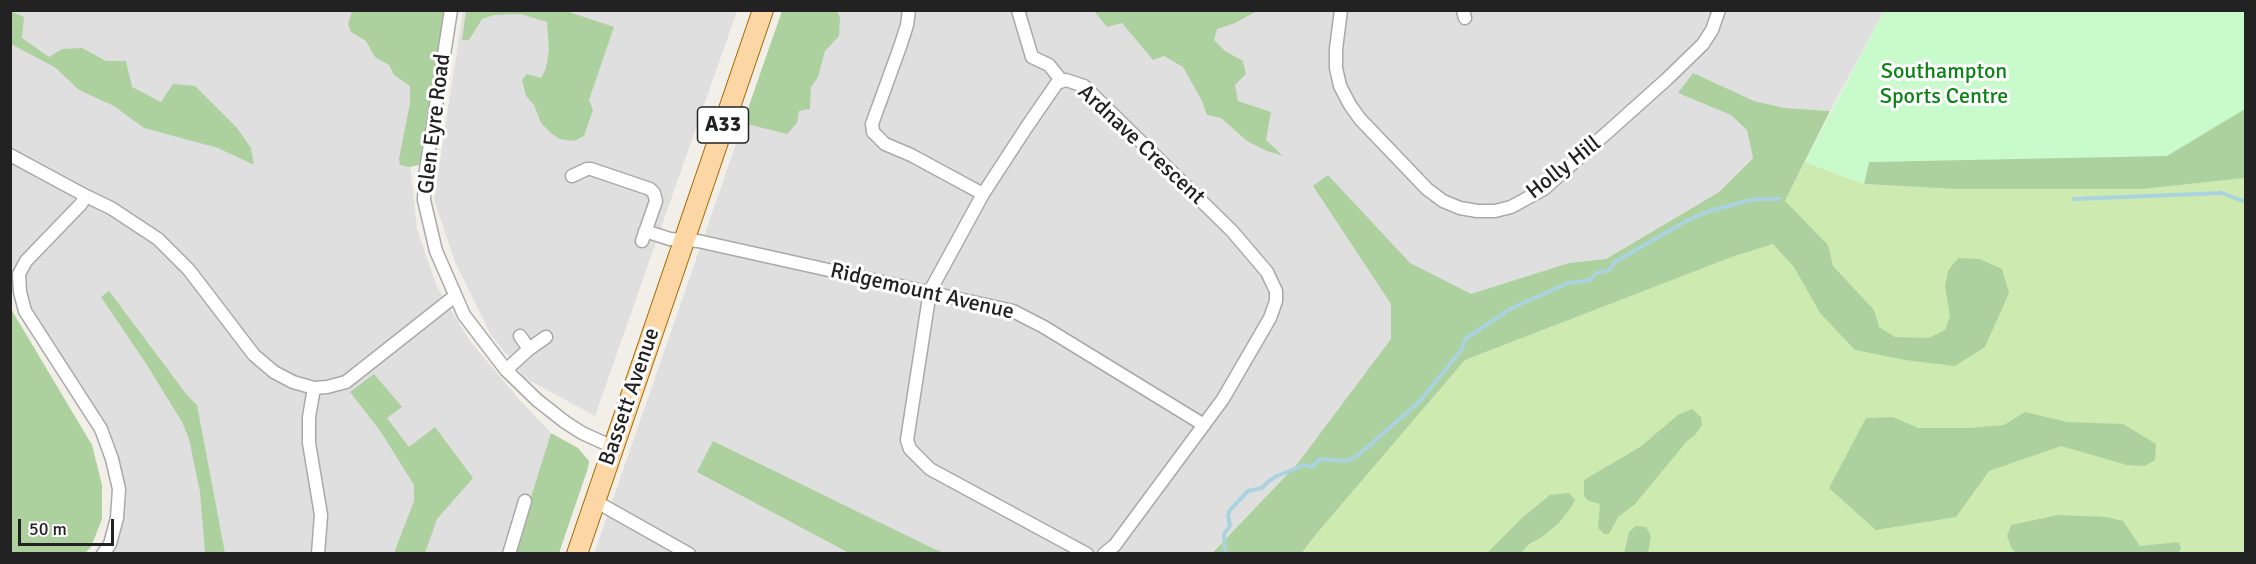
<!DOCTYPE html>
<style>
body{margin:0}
#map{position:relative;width:2256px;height:564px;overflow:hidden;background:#f2efe9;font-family:Signika,sans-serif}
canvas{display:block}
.frame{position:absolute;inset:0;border:12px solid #222;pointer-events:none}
.scale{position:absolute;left:18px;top:519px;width:96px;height:27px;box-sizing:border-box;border:3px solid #222;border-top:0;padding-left:8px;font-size:18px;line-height:21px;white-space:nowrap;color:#222;-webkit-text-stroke:4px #fff;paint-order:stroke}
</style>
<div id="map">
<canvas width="2256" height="564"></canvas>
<div class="frame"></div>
<div class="scale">50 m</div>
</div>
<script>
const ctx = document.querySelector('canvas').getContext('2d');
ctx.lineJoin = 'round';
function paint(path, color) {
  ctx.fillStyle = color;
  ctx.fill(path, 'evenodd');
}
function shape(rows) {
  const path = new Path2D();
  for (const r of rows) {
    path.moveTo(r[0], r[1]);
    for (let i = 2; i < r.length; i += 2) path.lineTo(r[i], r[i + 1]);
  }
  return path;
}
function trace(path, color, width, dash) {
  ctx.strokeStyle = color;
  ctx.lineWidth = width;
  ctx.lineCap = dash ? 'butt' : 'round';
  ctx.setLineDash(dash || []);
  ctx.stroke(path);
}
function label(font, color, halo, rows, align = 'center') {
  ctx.font = font + ' Signika,sans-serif';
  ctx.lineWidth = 6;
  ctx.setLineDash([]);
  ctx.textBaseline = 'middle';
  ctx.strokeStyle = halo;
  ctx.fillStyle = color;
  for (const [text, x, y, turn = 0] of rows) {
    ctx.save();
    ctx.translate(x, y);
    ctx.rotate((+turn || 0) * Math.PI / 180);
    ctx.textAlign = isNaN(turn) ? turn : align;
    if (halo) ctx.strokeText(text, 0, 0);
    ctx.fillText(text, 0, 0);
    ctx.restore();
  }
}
paint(shape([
 [11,11,434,11,409,154,417,229,437,287,470,341,517,397,551,433,513,553,109,553,121,534,122,476,110,430,54,349,27,298,11,283],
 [463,11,737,11,595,416,525,378,491,335,455,262,434,200],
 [782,11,1884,11,1830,111,1785,108,1754,101,1747,130,1753,157,1719,192,1606,259,1569,263,1298,463,1211,553,594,554]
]), '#e0dfdf');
paint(shape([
 [1908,143,1865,184,1954,189,2143,189,2245,178,2245,553,1302,554,1318,532,1465,360,1732,257,1773,244,1785,201,1805,162,1853,180,1851,159]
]), '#cdebb0');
paint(shape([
 [10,11,24,17,22,38,49,57,62,49,82,48,106,61,126,61,132,87,161,102,173,84,195,86,237,128,251,148,254,165,218,148,144,128,114,106,79,90,56,68,11,44],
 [352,11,445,11,419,165,410,167,400,165,399,159,410,103,410,86,394,75,389,65,375,57,366,41,351,32,348,24],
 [466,11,566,11,614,27,589,100,593,110,584,136,574,141,560,139,552,134,541,123,534,105,526,96,522,80,527,74,541,78,546,68,549,50,547,22,521,14,494,15,482,19,469,40,462,40],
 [782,11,837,11,840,17,839,36,825,51,818,77,811,87,810,109,799,111,797,123,787,134,743,123],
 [1094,11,1257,11,1235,23,1217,29,1214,40,1225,51,1243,61,1246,74,1235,85,1238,101,1271,112,1266,140,1283,156,1267,151,1247,141,1221,118,1207,115,1202,101,1183,67,1164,56,1153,60,1122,23,1107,27],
 [1693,73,1754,101,1785,108,1830,111,1785,201,1828,245,1833,266,1874,310,1879,327,1895,337,1929,338,1945,330,1950,316,1945,286,1948,271,1958,258,1980,259,2002,269,2009,293,1985,347,1955,366,1905,360,1855,350,1820,313,1794,267,1773,244,1732,257,1465,360,1318,532,1302,553,1211,554,1298,463,1391,339,1391,304,1313,186,1328,175,1410,263,1471,294,1569,263,1606,259,1719,192,1753,158,1747,130,1731,115,1678,93],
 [2245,109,2245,178,2143,189,1954,189,1864,184,1869,162,2010,158],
 [109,291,187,395,197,405,225,553,205,553,200,492,189,439,182,422,147,365,101,297],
 [11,309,92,445,102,485,102,519,91,547,85,553,11,553],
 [374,374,402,407,387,418,409,447,435,427,473,478,437,519,425,553,394,553,414,501,414,485,381,432,350,392],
 [1692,409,1701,417,1702,425,1695,435,1687,441,1635,504,1618,517,1609,534,1604,534,1598,528,1600,504,1589,501,1584,496,1584,480,1640,447,1678,415],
 [2025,412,2067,422,2123,424,2156,444,2155,460,2145,466,2127,465,2061,446,1989,471,1956,517,1876,530,1829,488,1866,418,1893,417,1918,428,1969,428,2004,425],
 [551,433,578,448,589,461,588,468,559,553,513,554],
 [713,441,930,547,944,553,849,553,697,472],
 [1569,493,1575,500,1572,506,1559,523,1542,537,1529,544,1521,553,1487,553,1523,517,1550,495],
 [2058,515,2107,517,2123,521,2140,546,2179,542,2181,548,2178,554,2017,554,2012,549,2007,536,2011,525],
 [1636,526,1646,527,1651,536,1648,553,1624,553,1629,532]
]), '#add19e');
paint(shape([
 [1884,11,2245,11,2245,109,2167,156,1869,162,1864,184,1805,162]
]), '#c8facc');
trace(shape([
 [2074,199,2222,193,2246,202],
 [1228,554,1225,550,1224,534,1230,526,1228,516,1230,510,1248,491,1262,488,1269,481,1277,476,1304,465,1312,467,1320,459,1347,461,1356,457,1419,402,1462,349,1465,339,1510,309,1568,283,1590,280,1596,273,1609,270,1615,262,1688,220,1709,211,1743,202,1757,199,1779,199]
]), '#aad3df', 4);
const street = shape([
 [451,10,425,176,424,200,436,251,464,315,506,370,537,400,565,422,582,433,613,447],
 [909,10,907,25,901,44,872,124,873,132,885,144,911,155,983,194],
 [1018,10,1032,57,1049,65,1061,80],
 [1341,10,1336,49,1336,68,1340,86,1350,105,1360,119,1427,189,1443,201,1460,208,1477,211,1495,211,1511,207,1544,189,1667,79,1703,44,1712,30,1719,10],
 [1463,10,1465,18],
 [10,155,86,196,111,208,158,239,189,270,254,355,274,372,293,382,314,388,327,387,346,382,455,296],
 [572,176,587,169,591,169,650,189,654,193,656,201,642,241],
 [86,196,81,204,26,261,19,274,20,292,25,311,101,429,112,459,119,489,117,518,110,544,103,554],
 [645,231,670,239,698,241,1013,311,1044,327,1204,425],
 [520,336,529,349],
 [506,370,529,349,546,337],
 [314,388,309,417,309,443,321,515,318,554],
 [595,501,689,554],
 [509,554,525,501],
 [1087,554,930,469,910,449,907,440,930,291,983,194,1026,128,1057,83,1066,80,1084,86,1232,231,1267,272,1276,291,1276,301,1270,318,1223,399,1115,545,1104,554]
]);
const primary = shape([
 [577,554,763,10]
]);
trace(street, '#a9a9a9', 15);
trace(primary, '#a06b00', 22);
trace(street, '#fff', 12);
trace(primary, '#fcd6a4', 20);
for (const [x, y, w] of [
 [723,125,51]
]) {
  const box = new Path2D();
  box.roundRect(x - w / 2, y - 18, w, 36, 4.5);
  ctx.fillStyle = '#fff';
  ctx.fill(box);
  trace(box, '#222', 1.5);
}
label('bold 21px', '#222', null, [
 ["A33",723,125]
]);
label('22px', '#0c8416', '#fff', [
 ["Southampton",1944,72],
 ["Sports Centre",1944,97]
]);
label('22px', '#222', '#fff', [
 ["Glen Eyre Road",435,124,-83],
 ["Ardnave Crescent",1141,145,43],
 ["Holly Hill",1564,168,-38],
 ["Ridgemount Avenue",922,292,13],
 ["Bassett Avenue",630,397,-71]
]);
</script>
